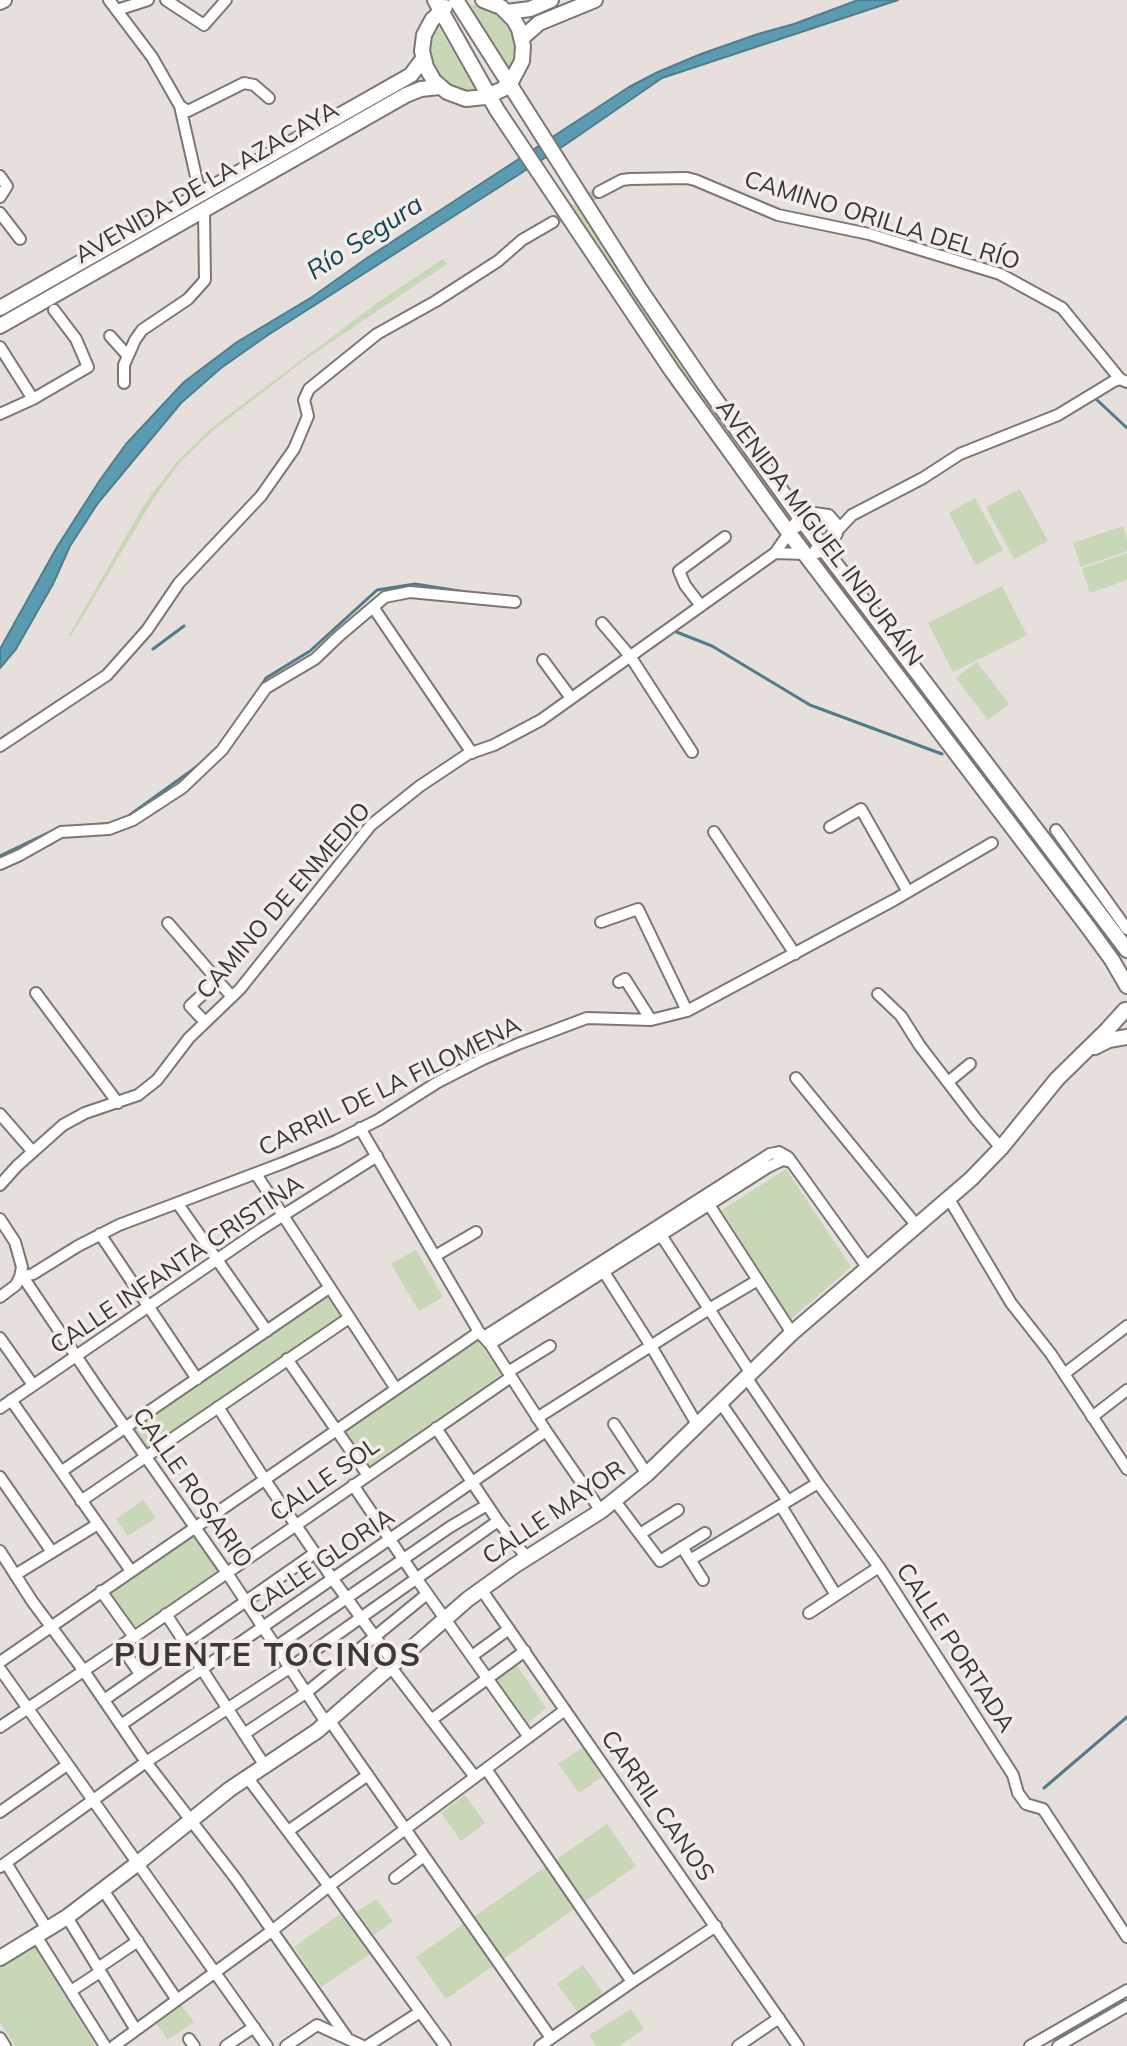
<!DOCTYPE html>
<meta charset="utf-8">
<style>
body{margin:0}
canvas{display:block;background:#e6dfdb}
</style>
<canvas width="1127" height="2046"></canvas>
<script>
const ctx = document.querySelector('canvas').getContext('2d');
ctx.lineJoin = 'round';
function paint(path, color) {
  ctx.fillStyle = color;
  ctx.fill(path, 'evenodd');
}
function shape(rows) {
  const path = new Path2D();
  for (const r of rows) {
    path.moveTo(r[0], r[1]);
    for (let i = 2; i < r.length; i += 2) path.lineTo(r[i], r[i + 1]);
  }
  return path;
}
function trace(path, color, width, dash) {
  ctx.strokeStyle = color;
  ctx.lineWidth = width;
  ctx.lineCap = dash ? 'butt' : 'round';
  ctx.setLineDash(dash || []);
  ctx.stroke(path);
}
function label(font, color, halo, rows, align = 'center') {
  ctx.font = font + ' Mulish,sans-serif';
  ctx.lineWidth = 7;
  ctx.setLineDash([]);
  ctx.textBaseline = 'middle';
  ctx.strokeStyle = halo;
  ctx.fillStyle = color;
  for (const [text, x, y, turn = 0] of rows) {
    ctx.save();
    ctx.translate(x, y);
    ctx.rotate((+turn || 0) * Math.PI / 180);
    ctx.textAlign = isNaN(turn) ? turn : align;
    if (halo) ctx.strokeText(text, 0, 0);
    ctx.fillText(text, 0, 0);
    ctx.restore();
  }
}
paint(shape([
 [471,5,484,6,501,15,511,26,516,38,517,61,510,72,468,7],
 [437,24,477,93,471,94,445,87,429,62,428,40],
 [578,201,795,520,789,523,672,359,568,208],
 [443,259,447,264,306,359,214,430,181,461,154,498,71,636,69,635,147,500,177,462,211,428,377,303],
 [1020,489,1048,541,1014,559,986,507],
 [975,498,1003,550,976,565,949,513],
 [1123,526,1127,539,1127,551,1081,567,1073,543],
 [1127,553,1127,580,1090,593,1082,569],
 [825,561,1117,948,1113,950,1076,897,827,573,822,564],
 [1002,586,1027,635,953,672,928,623],
 [977,662,1009,704,988,720,956,678],
 [786,1169,851,1267,790,1320,722,1210],
 [416,1250,443,1297,419,1311,391,1264],
 [329,1294,342,1315,147,1450,133,1429],
 [477,1340,502,1374,366,1468,341,1433],
 [143,1500,156,1518,128,1536,116,1519],
 [192,1535,195,1536,218,1569,217,1571,138,1626,133,1626,112,1596,112,1592],
 [515,1663,546,1708,527,1724,495,1677],
 [583,1747,602,1777,579,1793,558,1764],
 [465,1795,485,1823,461,1841,441,1813],
 [607,1824,636,1866,446,1999,416,1957],
 [376,1899,393,1921,374,1935,357,1912],
 [344,1911,373,1952,321,1987,294,1947],
 [35,1942,95,2046,15,2046,0,2022,0,1964],
 [583,1965,605,1996,579,2014,557,1984],
 [181,2005,194,2022,168,2040,156,2023],
 [631,2009,644,2029,619,2046,596,2046,589,2035]
]), '#c8d7b6');
const water = shape([
 [858,0,898,0,662,78,565,145,268,335,221,368,181,403,98,503,70,546,53,584,16,649,0,668,0,649,57,547,100,480,126,444,184,382,237,342,312,297,367,258,629,87,658,72,701,54,758,34,794,24,858,0]
]);
paint(water, '#5a9bb1');
trace(water, '#507d8c', 2);
trace(shape([
 [1096,399,1127,428],
 [674,631,712,646,810,705,942,754],
 [153,649,184,626],
 [258,691,266,678,310,651,377,590,415,584,478,594],
 [127,817,199,765],
 [85,826,113,823],
 [0,856,54,830],
 [1044,1788,1127,1717]
]), '#507d8c', 3);
trace(shape([
 [553,222,599,192]
]), '#c3bdba', 10, [10, 5]);
const minor = shape([
 [109,0,152,57,180,106,200,194],
 [166,0,204,25,226,0],
 [117,10,148,0],
 [180,106,188,111,244,83,254,85,269,98],
 [0,176,7,186,0,197],
 [599,192,622,180,630,179,687,178,695,180,778,215,869,234,1000,274,1062,308,1120,379,1127,382],
 [0,213,20,239],
 [110,336,128,356],
 [0,347,33,399,0,414],
 [124,383,124,365,135,340,142,330,188,299,205,280,204,210],
 [33,399,88,367,76,339,54,310],
 [835,533,852,515,923,478,960,454,1058,415,1114,381,1120,379],
 [775,553,805,554],
 [701,606,685,585,679,571,725,537],
 [373,607,472,753],
 [602,623,630,656,692,752],
 [543,660,571,698],
 [0,746,107,675,147,630,179,583,261,496,294,449,308,416,304,400,309,389,377,334,436,301,498,261,522,240,553,222],
 [830,827,861,809,908,892],
 [1056,830,1127,929],
 [714,832,795,954],
 [0,864,20,855,61,832,109,829,133,820,182,788,222,750,266,688,315,659,339,636,385,597,410,592,515,602],
 [601,922,638,909,687,1011],
 [168,923,232,997],
 [619,982,625,979,651,1020],
 [36,993,118,1103],
 [878,994,901,1016,920,1046,976,1119,1001,1148],
 [205,1022,190,1006,218,980],
 [796,1078,917,1226],
 [948,1082,970,1064],
 [0,1114,33,1152],
 [360,1128,479,1332,490,1344,546,1431,601,1511],
 [256,1174,396,1389],
 [0,1185,17,1166,63,1125,85,1113,138,1095,157,1080,189,1038,240,989,371,825,420,786,468,754,494,745,541,720,775,553,789,533],
 [949,1199,1011,1303,1051,1354,1127,1469],
 [706,1200,792,1333],
 [178,1204,267,1331],
 [0,1219,15,1242,22,1267,20,1277,16,1285,0,1297],
 [659,1232,750,1372],
 [100,1234,197,1379],
 [435,1256,476,1232],
 [602,1269,651,1346,698,1426],
 [20,1277,33,1274,78,1246,119,1225,283,1163,336,1141,378,1120,438,1082,483,1059,518,1044,587,1018,651,1020,687,1011,894,900,992,843],
 [23,1277,99,1390,227,1573,327,1724],
 [484,1337,770,1154,775,1153,779,1152,788,1157,867,1267],
 [0,1338,33,1385],
 [490,1344,768,1167,783,1160,791,1162],
 [287,1359,367,1474],
 [508,1372,550,1346],
 [1064,1374,1127,1326],
 [746,1377,818,1483,879,1567,1013,1775,1018,1793,1026,1804,1043,1809,1127,1937],
 [11,1400,131,1571],
 [720,1402,788,1501],
 [218,1407,265,1480,332,1578,394,1663],
 [0,1408,260,1230,377,1156],
 [1092,1417,1127,1390],
 [537,1418,709,1309,758,1280],
 [614,1424,647,1474],
 [436,1428,498,1521,527,1558],
 [62,1471,329,1288],
 [0,1477,52,1552],
 [353,1485,416,1578,529,1737],
 [81,1501,349,1318],
 [615,1501,660,1561,705,1533],
 [781,1506,836,1595],
 [640,1534,678,1510],
 [682,1547,703,1580],
 [0,1551,32,1601,84,1671,146,1762,236,1879,348,2039],
 [690,1560,818,1483],
 [15,1575,98,1524],
 [481,1589,798,2046],
 [101,1591,134,1637],
 [809,1613,879,1567],
 [166,1614,265,1766],
 [121,1646,140,1674],
 [277,1646,450,1527,487,1505],
 [472,1656,509,1629],
 [0,1662,479,1332],
 [390,1666,475,1777],
 [0,1669,267,2046],
 [104,1700,315,1553],
 [431,1720,525,1651],
 [330,1721,551,2038],
 [121,1725,546,1431],
 [0,1727,134,1637,511,1377],
 [244,1734,307,1692,427,1594],
 [486,1769,632,1982],
 [247,1777,329,1886,445,2046],
 [0,1812,67,1765],
 [288,1831,368,1775],
 [6,1863,47,1929],
 [0,1867,146,1762,291,1667,498,1521],
 [395,1878,424,1856],
 [103,1890,177,2000],
 [67,1917,136,2030],
 [36,1936,105,2046],
 [98,1968,138,1941],
 [71,1991,100,1972],
 [0,2038,5,2046],
 [189,2039,194,2046],
 [114,2046,273,1930,329,1886,565,1710],
 [226,2046,254,2027],
 [286,2046,317,2025,363,2046],
 [367,2046,420,2012],
 [540,2046,632,1982,716,1926],
 [738,2046,779,2018],
 [1030,2046,1127,1990],
 [1058,2046,1127,2006]
]);
const major = shape([
 [435,0,497,110,672,371,789,533,1088,927,1112,960,1127,986],
 [456,0,641,291,708,389,802,520,1127,950],
 [0,2,4,0],
 [445,7,432,20,424,35,422,51,426,67,434,81,447,92,466,99,485,97,503,89,512,80,522,61,523,46,519,29,514,20,501,7,483,0],
 [507,12,530,9,551,0],
 [522,38,539,23,595,0],
 [0,308,411,75,423,59],
 [0,326,406,95,421,89,439,87],
 [796,525,802,520,814,515,828,517,834,524,835,533,827,545,817,551],
 [1095,1047,1109,1040,1127,1037],
 [0,1958,67,1917,138,1863,230,1789,317,1731,468,1599,514,1566,601,1511,647,1474,792,1333,971,1179,1001,1148,1057,1079,1106,1031,1125,1010]
]);
trace(minor, '#7d7773', 14);
trace(major, '#7d7773', 18);
trace(minor, '#fff', 10);
trace(major, '#fff', 14);
label('24px', '#393735', '#f3ece8', [
 ["AVENIDA DE LA AZACAYA",207,183,-30],
 ["CAMINO ORILLA DEL RÍO",882,221,17],
 ["AVENIDA MIGUEL INDURÁIN",819,533,53],
 ["CAMINO DE ENMEDIO",284,901,-49],
 ["CARRIL DE LA FILOMENA",390,1087,-26],
 ["CALLE INFANTA CRISTINA",177,1265,-34],
 ["CALLE SOL",325,1480,-35],
 ["CALLE ROSARIO",192,1488,55],
 ["CALLE MAYOR",554,1513,-34],
 ["CALLE GLORIA",322,1562,-34],
 ["CALLE PORTADA",955,1648,57],
 ["CARRIL CANOS",657,1806,55]
]);
label('italic 26px', '#0d4657', '#f3ece8', [
 ["Río Segura",365,238,-33]
]);
ctx.letterSpacing = '2px';
label('bold 32px', '#3e3936', '#f3ece8', [
 ["PUENTE TOCINOS",268,1656]
]);
ctx.letterSpacing = '0px';
</script>
